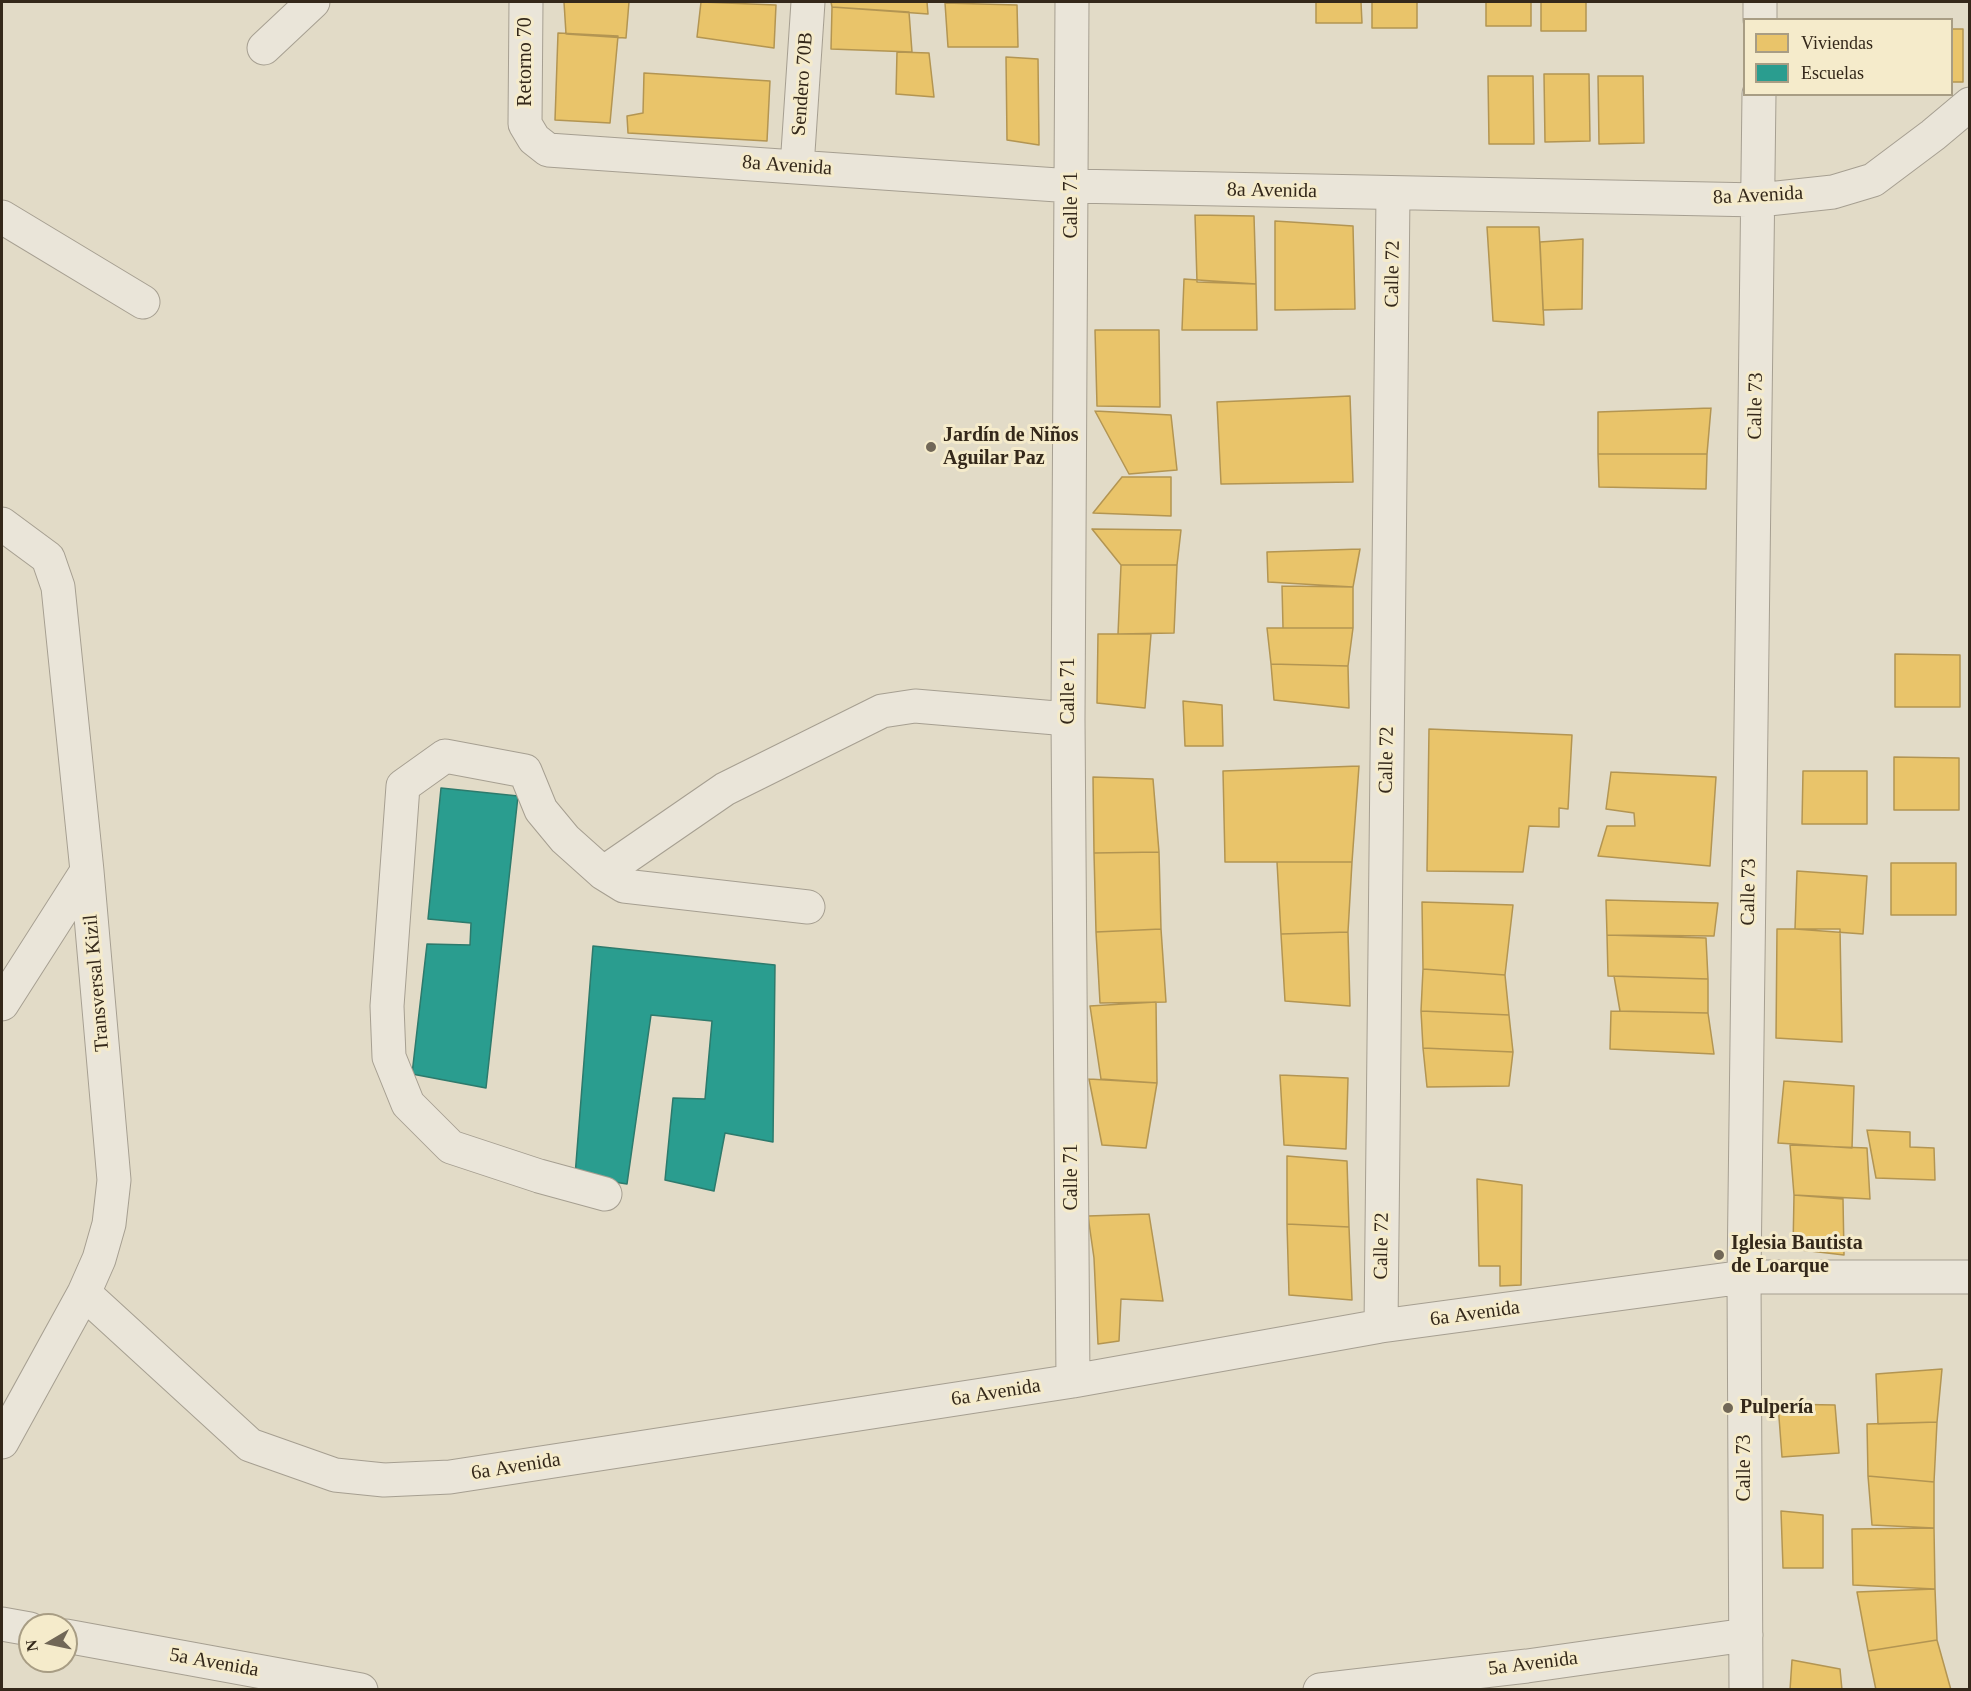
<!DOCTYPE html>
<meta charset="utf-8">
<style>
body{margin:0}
#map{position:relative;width:1971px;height:1691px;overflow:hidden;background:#e2dbc7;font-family:"Times New Roman",serif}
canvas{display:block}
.frame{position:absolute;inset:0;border:3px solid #34281a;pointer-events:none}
.legend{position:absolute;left:1743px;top:18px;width:210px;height:78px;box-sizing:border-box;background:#f5ebcb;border:2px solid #a89d84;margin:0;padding:8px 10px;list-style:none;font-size:18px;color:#34281a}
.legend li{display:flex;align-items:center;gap:12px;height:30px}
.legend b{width:30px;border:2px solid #a89d84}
.north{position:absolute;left:18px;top:1613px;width:60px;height:60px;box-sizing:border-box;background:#f5ebcb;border:2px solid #a89d84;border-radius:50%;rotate:261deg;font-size:16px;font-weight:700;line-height:24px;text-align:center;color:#34281a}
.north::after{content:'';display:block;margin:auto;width:21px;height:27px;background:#716757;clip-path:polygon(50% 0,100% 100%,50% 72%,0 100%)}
</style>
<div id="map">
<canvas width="1971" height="1691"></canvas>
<div class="frame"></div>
<ul class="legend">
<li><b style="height:16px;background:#e9c46a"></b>Viviendas</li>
<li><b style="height:16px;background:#2a9d8f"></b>Escuelas</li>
</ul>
<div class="north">N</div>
</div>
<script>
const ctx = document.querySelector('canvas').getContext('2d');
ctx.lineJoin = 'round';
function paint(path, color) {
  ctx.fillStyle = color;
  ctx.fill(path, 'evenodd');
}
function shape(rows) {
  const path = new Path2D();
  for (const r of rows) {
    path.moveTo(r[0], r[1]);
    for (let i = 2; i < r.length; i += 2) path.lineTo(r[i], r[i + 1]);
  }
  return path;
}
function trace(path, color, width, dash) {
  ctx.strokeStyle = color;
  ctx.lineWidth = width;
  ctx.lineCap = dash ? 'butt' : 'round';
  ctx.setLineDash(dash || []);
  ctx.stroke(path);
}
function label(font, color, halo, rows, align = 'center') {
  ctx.font = font + ' "Times New Roman",serif';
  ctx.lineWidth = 6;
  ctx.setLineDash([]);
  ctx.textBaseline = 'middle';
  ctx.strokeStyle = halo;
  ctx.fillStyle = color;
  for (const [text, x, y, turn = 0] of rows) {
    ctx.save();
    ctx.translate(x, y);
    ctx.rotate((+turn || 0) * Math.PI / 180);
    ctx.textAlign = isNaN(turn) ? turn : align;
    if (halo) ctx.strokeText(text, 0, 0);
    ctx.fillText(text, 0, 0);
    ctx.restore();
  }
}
const homes = shape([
 [564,2,629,2,626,38,566,34,564,2],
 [701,2,776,5,774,48,697,37,701,2],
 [831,2,927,2,928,14,832,7,831,2],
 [1316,2,1361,2,1362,23,1316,23,1316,2],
 [1372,2,1417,2,1417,28,1372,28,1372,2],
 [1486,2,1531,2,1531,26,1486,26,1486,2],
 [1541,2,1586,2,1586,31,1541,31,1541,2],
 [945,3,1017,5,1018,47,948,47,945,3],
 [832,7,909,12,912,52,831,49,832,7],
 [1952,29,1963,29,1963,82,1952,82,1952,29],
 [558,33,618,36,610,123,555,120,558,33],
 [897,52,929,53,934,97,896,94,897,52],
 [1006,57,1038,59,1039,145,1007,140,1006,57],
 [644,73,770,81,767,141,628,133,627,116,643,113,644,73],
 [1544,74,1589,74,1590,141,1545,142,1544,74],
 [1488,76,1533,76,1534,144,1489,144,1488,76],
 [1598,76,1643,76,1644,143,1599,144,1598,76],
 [1195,215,1254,216,1256,284,1197,282,1195,215],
 [1275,221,1353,226,1355,309,1275,310,1275,221],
 [1487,227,1539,227,1544,325,1493,321,1487,227],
 [1583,239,1582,309,1543,310,1540,242,1583,239],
 [1184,279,1256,284,1257,330,1182,330,1184,279],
 [1095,330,1159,330,1160,407,1097,406,1095,330],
 [1350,396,1353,482,1221,484,1217,402,1350,396],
 [1711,408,1707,454,1598,454,1598,412,1711,408],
 [1095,411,1171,415,1177,470,1129,474,1095,411],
 [1598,454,1707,454,1706,489,1599,487,1598,454],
 [1122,477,1171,477,1171,516,1093,513,1122,477],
 [1092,529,1181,530,1177,565,1121,565,1092,529],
 [1360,549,1353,587,1268,582,1267,552,1360,549],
 [1121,565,1177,565,1174,633,1118,634,1121,565],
 [1282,586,1353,587,1353,628,1283,628,1282,586],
 [1267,628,1353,628,1348,666,1271,664,1267,628],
 [1098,634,1151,634,1145,708,1097,703,1098,634],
 [1895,654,1960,655,1960,707,1895,707,1895,654],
 [1271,664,1348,666,1349,708,1274,700,1271,664],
 [1183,701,1222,705,1223,746,1185,746,1183,701],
 [1429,729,1572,735,1568,809,1559,808,1559,827,1529,826,1523,872,1427,871,1429,729],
 [1894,757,1959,758,1959,810,1894,810,1894,757],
 [1359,766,1352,862,1225,862,1223,771,1359,766],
 [1803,771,1867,771,1867,824,1802,824,1803,771],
 [1611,772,1716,777,1710,866,1598,856,1607,826,1635,826,1634,813,1606,809,1611,772],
 [1093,777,1153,779,1159,852,1094,853,1093,777],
 [1159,852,1161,929,1096,932,1094,853,1159,852],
 [1277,862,1352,862,1348,932,1281,934,1277,862],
 [1891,863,1956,863,1956,915,1891,915,1891,863],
 [1797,871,1867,876,1863,934,1795,929,1797,871],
 [1606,900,1718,903,1714,936,1607,935,1606,900],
 [1422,902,1513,905,1505,975,1423,969,1422,902],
 [1161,929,1166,1002,1100,1003,1096,932,1161,929],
 [1777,929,1840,929,1842,1042,1776,1038,1777,929],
 [1348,932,1350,1006,1285,1001,1281,934,1348,932],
 [1607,935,1706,938,1708,979,1608,976,1607,935],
 [1423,969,1505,975,1509,1015,1421,1011,1423,969],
 [1614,976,1708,979,1708,1013,1620,1011,1614,976],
 [1156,1002,1157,1083,1101,1079,1090,1006,1156,1002],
 [1421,1011,1509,1015,1513,1052,1423,1048,1421,1011],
 [1611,1011,1708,1013,1714,1054,1610,1049,1611,1011],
 [1423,1048,1513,1052,1509,1086,1427,1087,1423,1048],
 [1280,1075,1348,1078,1346,1149,1284,1145,1280,1075],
 [1089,1079,1157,1083,1146,1148,1102,1145,1089,1079],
 [1784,1081,1854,1086,1852,1148,1778,1143,1784,1081],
 [1867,1130,1910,1132,1910,1147,1934,1148,1935,1180,1876,1178,1867,1130],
 [1790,1145,1867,1148,1870,1199,1794,1195,1790,1145],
 [1287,1156,1347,1161,1349,1227,1287,1224,1287,1156],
 [1477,1179,1522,1185,1521,1285,1500,1286,1500,1266,1479,1266,1477,1179],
 [1794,1195,1843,1199,1844,1255,1793,1249,1794,1195],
 [1149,1214,1163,1301,1121,1299,1119,1341,1098,1344,1094,1258,1088,1216,1149,1214],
 [1287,1224,1349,1227,1352,1300,1289,1295,1287,1224],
 [1942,1369,1937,1422,1878,1424,1876,1374,1942,1369],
 [1778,1404,1835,1405,1839,1453,1782,1457,1778,1404],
 [1937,1422,1934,1482,1868,1476,1867,1424,1937,1422],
 [1868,1476,1934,1482,1934,1528,1872,1525,1868,1476],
 [1781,1511,1823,1515,1823,1568,1783,1568,1781,1511],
 [1934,1528,1935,1589,1853,1585,1852,1529,1934,1528],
 [1935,1589,1937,1640,1868,1651,1857,1592,1935,1589],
 [1937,1640,1951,1690,1876,1690,1868,1651,1937,1640],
 [1792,1660,1840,1669,1842,1690,1790,1690,1792,1660]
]);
paint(homes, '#e9c46a');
trace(homes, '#b39552', 1.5);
const schools = shape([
 [441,788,518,796,486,1088,412,1074,427,944,470,945,471,923,428,919,441,788],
 [593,946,775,965,773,1142,725,1133,714,1191,665,1180,673,1098,705,1099,712,1021,651,1015,627,1184,575,1176,593,946]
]);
paint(schools, '#2a9d8f');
trace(schools, '#2d7a6c', 1.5);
const minor = shape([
 [526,2,525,124,534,139,548,150,1072,186,1759,200,1833,192,1873,180,1933,135,1970,104],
 [1072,2,1068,719,1073,1381],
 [1760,20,1760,2],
 [264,48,313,2],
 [797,167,808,2],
 [2,217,143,302],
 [2,524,48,558,58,587,87,871,114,1180,109,1224,99,1259,84,1293,2,1442],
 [603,873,725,789,882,711,915,706,1068,719],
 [2,1004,87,871],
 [605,1194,539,1176,451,1147,408,1104,389,1057,387,1006,403,786,445,756,525,771,541,810,565,839,603,873,624,886,808,907],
 [84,1293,250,1445,335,1475,384,1480,450,1477,1073,1381,1381,1326,1744,1277,1970,1277],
 [1381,1326,1393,194],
 [2,1624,30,1629],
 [66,1636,361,1690],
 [1320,1690,1527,1666,1746,1635],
 [1746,1690,1744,1277,1759,94]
]);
trace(minor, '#a69f91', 35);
trace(minor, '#eae5d9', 33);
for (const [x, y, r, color] of [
 [931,447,6,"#716757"],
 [1719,1255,6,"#716757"],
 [1728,1408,6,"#716757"]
]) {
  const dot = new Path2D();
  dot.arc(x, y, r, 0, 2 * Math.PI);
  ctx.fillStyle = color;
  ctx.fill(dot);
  trace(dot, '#f5ebcb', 2);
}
label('20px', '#34281a', '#f5ebcb', [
 ["Retorno 70",526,62,-90],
 ["Sendero 70B",803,84,-86],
 ["8a Avenida",787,166,4],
 ["8a Avenida",1272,191,1],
 ["8a Avenida",1758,196,-3],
 ["Calle 71",1072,205,-90],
 ["Calle 72",1393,274,-89],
 ["Calle 73",1756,406,-89],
 ["Calle 71",1069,691,-90],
 ["Calle 72",1387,760,-89],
 ["Calle 73",1749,892,-89],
 ["Transversal Kizil",97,983,-95],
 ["Calle 71",1072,1177,-90],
 ["Calle 72",1382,1246,-89],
 ["6a Avenida",1475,1314,-8],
 ["6a Avenida",996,1393,-9],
 ["6a Avenida",516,1467,-9],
 ["Calle 73",1745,1468,-90],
 ["5a Avenida",214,1663,10],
 ["5a Avenida",1533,1664,-7]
]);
label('bold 20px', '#34281a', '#f5ebcb', [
 ["Jardín de Niños",943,436],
 ["Aguilar Paz",943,459],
 ["Iglesia Bautista",1731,1244],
 ["de Loarque",1731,1267],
 ["Pulpería",1740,1408]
], 'left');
</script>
